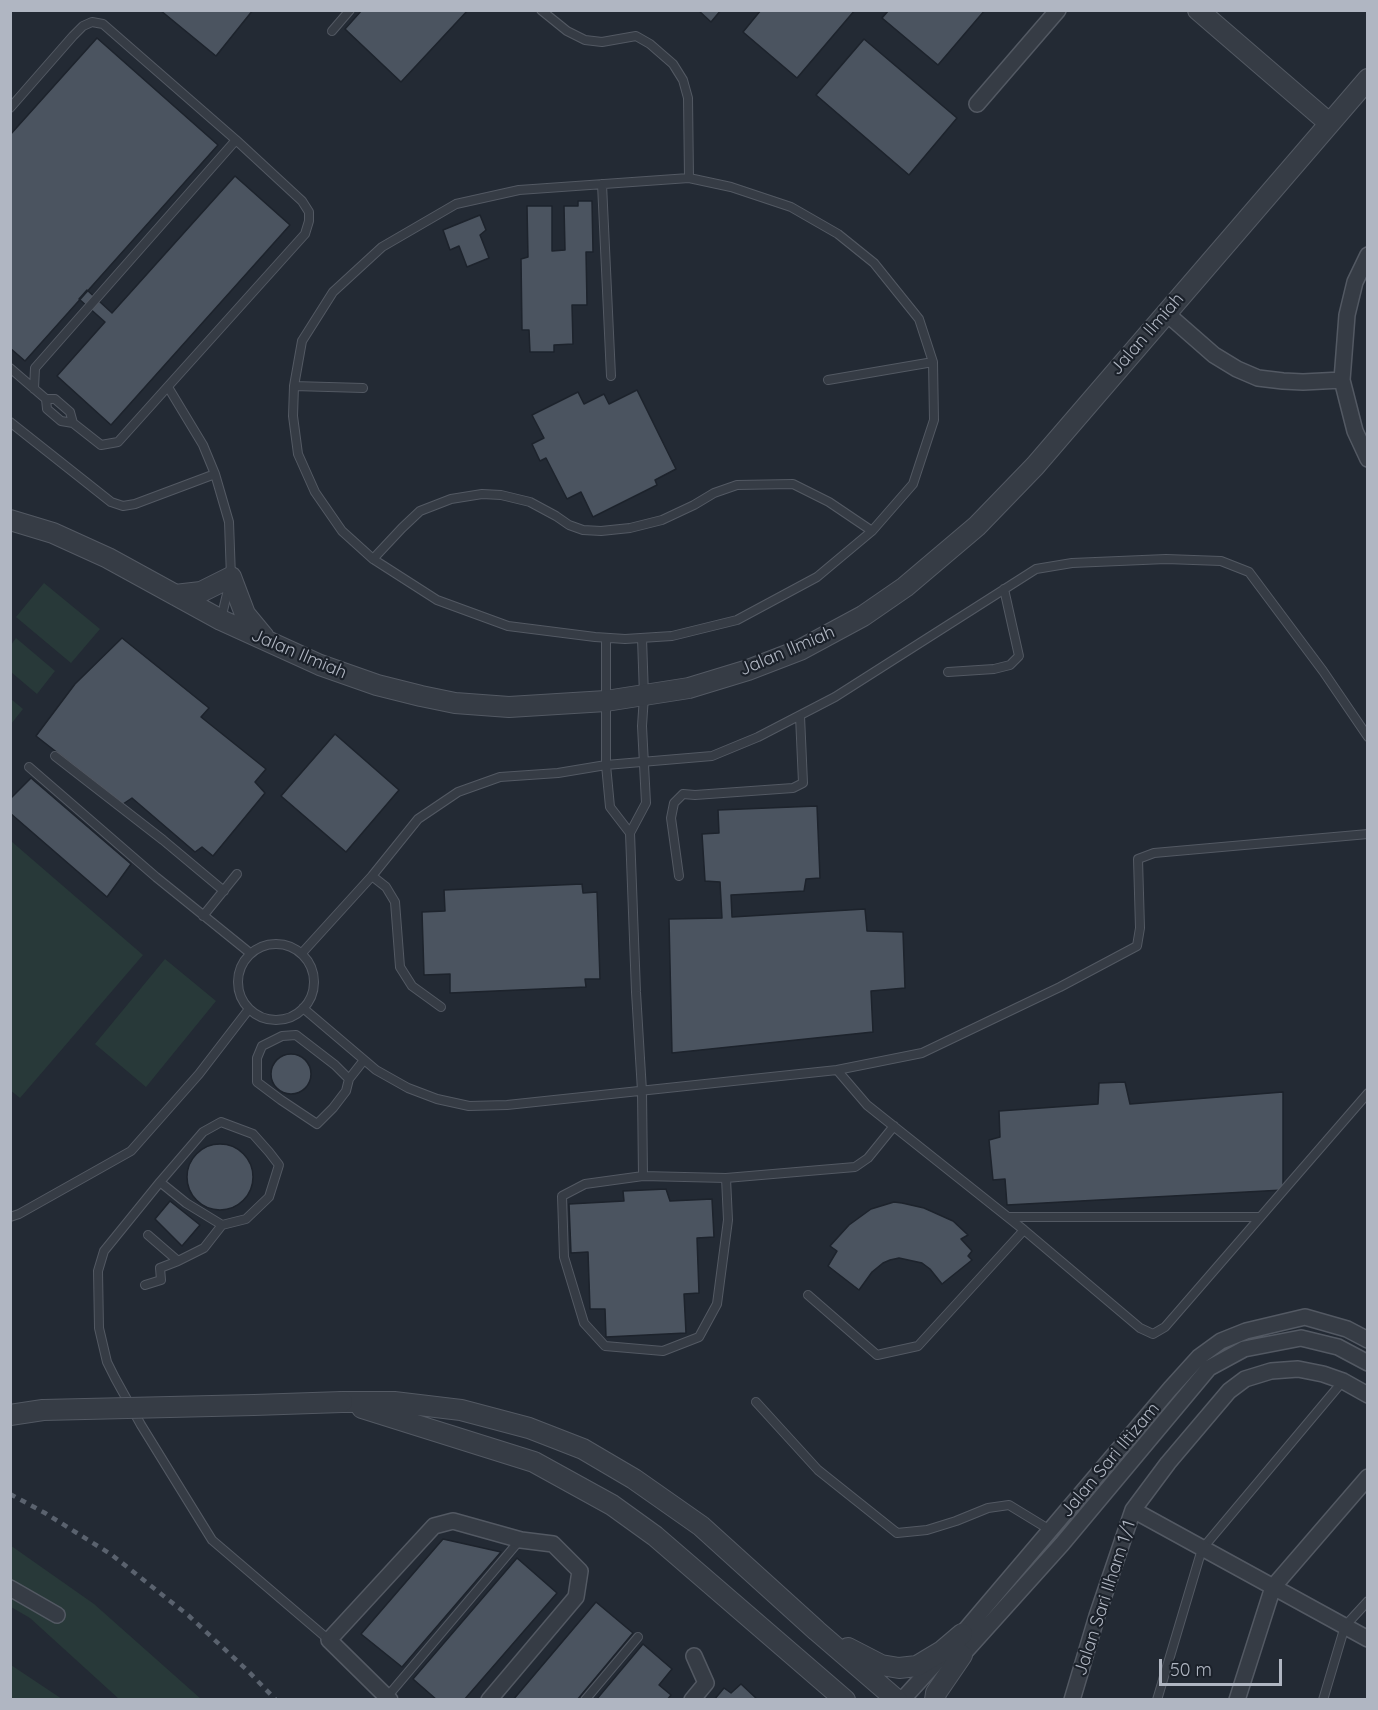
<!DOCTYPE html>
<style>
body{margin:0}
#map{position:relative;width:1378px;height:1710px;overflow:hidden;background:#232a34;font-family:Quicksand,sans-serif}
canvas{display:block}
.frame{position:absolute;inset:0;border:12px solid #b0b6c2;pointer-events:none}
.scale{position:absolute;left:1159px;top:1659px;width:123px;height:27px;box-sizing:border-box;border:3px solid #b0b6c2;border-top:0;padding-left:8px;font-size:18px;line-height:21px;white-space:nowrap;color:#b0b6c2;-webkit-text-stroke:4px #1b212a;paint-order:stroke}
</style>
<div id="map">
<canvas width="1378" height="1710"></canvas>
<div class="frame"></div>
<div class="scale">50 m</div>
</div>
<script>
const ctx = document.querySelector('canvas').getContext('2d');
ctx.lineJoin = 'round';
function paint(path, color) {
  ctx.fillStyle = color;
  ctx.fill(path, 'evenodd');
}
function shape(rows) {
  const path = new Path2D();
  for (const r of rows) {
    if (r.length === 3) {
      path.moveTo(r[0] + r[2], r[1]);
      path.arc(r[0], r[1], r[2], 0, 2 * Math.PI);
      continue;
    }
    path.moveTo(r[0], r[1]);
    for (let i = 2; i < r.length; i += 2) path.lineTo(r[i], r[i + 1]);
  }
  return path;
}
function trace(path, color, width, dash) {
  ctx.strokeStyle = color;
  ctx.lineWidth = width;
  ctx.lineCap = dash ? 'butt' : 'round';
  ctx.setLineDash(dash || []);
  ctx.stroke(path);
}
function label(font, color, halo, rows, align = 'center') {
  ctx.font = font + ' Quicksand,sans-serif';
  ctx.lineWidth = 4.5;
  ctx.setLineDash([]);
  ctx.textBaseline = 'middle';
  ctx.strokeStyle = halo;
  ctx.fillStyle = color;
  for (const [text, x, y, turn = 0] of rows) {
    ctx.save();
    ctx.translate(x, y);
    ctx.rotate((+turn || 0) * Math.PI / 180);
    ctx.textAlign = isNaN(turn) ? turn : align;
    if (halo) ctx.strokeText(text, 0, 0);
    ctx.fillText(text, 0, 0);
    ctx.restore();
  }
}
paint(shape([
 [44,583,100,629,71,663,16,617],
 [16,638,55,671,37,694,11,672,11,645],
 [11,699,23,709,11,724],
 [11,841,143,955,20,1098,10,1090],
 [165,959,216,1001,146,1087,95,1044],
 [10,1545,94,1604,201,1699,119,1699,30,1618,11,1607],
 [10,1665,11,1665,62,1699,11,1699]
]), '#283939');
const building = shape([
 [160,10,253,10,216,56,160,10],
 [362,10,468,10,401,82,345,29,362,10],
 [698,10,721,10,711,22,698,10],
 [761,10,855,10,797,78,743,32,761,10],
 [889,10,985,10,938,65,882,18,889,10],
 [97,38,218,145,25,361,10,348,10,135,97,38],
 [864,39,957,118,909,175,816,95,864,39],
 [235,176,290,225,111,425,57,376,105,322,79,299,87,290,112,313,235,176],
 [578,201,592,201,593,252,586,252,587,305,572,305,573,344,554,345,554,352,530,352,529,330,522,330,521,259,528,257,527,206,552,206,552,251,565,250,564,206,578,206,578,201],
 [480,215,486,230,480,235,489,258,467,267,459,246,450,250,443,230,480,215],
 [637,390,676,469,655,480,657,485,593,517,581,492,567,499,546,458,540,461,532,444,544,438,532,415,578,392,584,404,604,394,609,404,637,390],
 [122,638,209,708,201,717,266,769,255,782,265,793,213,856,202,847,195,852,132,798,123,804,36,736,75,684,122,638],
 [335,734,399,790,346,852,281,796,335,734],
 [31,778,131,864,107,897,10,813,10,799,31,778],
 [817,806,820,878,806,879,804,891,731,895,732,917,865,909,867,931,903,932,905,988,871,991,873,1032,672,1053,669,919,722,918,720,882,705,881,702,834,719,833,718,810,817,806],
 [582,884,583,893,597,892,600,979,585,979,586,987,450,993,450,974,424,975,422,912,445,911,444,890,582,884],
 [291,1074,20],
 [1125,1082,1130,1104,1283,1092,1283,1190,1007,1205,1005,1179,993,1180,989,1140,1000,1137,999,1111,1098,1104,1099,1083,1125,1082],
 [220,1177,33],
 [666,1189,670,1201,712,1199,714,1237,697,1238,699,1293,684,1294,686,1333,606,1337,605,1309,590,1309,588,1252,571,1253,569,1204,624,1201,623,1191,666,1189],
 [170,1201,200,1225,182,1246,155,1219,170,1201],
 [894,1202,902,1203,924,1208,953,1221,968,1235,961,1239,972,1251,968,1256,972,1260,942,1284,930,1269,922,1263,899,1258,890,1260,883,1263,872,1272,859,1290,828,1266,837,1251,830,1246,849,1225,871,1209,894,1202],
 [443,1539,501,1552,402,1667,361,1634,443,1539],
 [517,1558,557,1593,464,1700,437,1700,413,1679,517,1558],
 [596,1602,633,1633,577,1700,513,1700,596,1602],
 [643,1644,672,1669,659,1685,671,1695,667,1700,596,1700,643,1644],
 [741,1684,758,1700,714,1700,724,1688,731,1693,741,1684]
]);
paint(building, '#4b5460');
trace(building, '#1d232c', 1.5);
const service = shape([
 [541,10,567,31,585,40,602,42,636,36,650,44,673,64,683,80,688,98,689,178],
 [332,31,350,10],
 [10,108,73,36,83,26,92,22,103,24,236,140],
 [689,178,731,187,791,207,838,234,874,263,919,319,933,362,934,420,913,484,872,531,817,577,737,620,672,636,625,639,595,637,508,626,437,600,373,559,342,531,315,492,298,454,293,416,294,386,302,341,333,292,382,247,456,204,519,190,689,178],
 [602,184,611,376],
 [10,368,46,399,47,409,61,421,73,423],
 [828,380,933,362],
 [294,386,363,388],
 [168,387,203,445,215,474,229,522,231,577,221,619],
 [34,389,35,368,236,140,302,201,309,212,309,221,305,234,118,442,101,445,73,423,70,412,55,399,46,399],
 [10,422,111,502,123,506,135,504,215,474],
 [373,559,402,528,420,511,451,499,482,494,501,495,530,502,556,516,569,525,583,530,601,531,630,528,662,520,694,505,714,493,737,485,793,484,829,502,872,531],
 [606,638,606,765,610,807,630,833],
 [642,638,644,696,642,726,646,803,630,833,636,992,642,1091,643,1176],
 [948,672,994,669,1010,665,1019,656,1004,589],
 [55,756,163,840,224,891],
 [29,767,156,877,250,953],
 [372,876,386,887,395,902,400,967,412,986,441,1007],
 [679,876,671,818,674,803,683,794,695,795,793,788,803,783,800,716],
 [203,916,237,874],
 [276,982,38],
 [302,953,372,876,418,819,458,792,500,777,558,773,606,765,712,756,758,737,835,697,1036,569,1072,563,1166,559,1221,561,1249,572,1323,671,1368,737],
 [303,1008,376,1070,408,1088,437,1099,469,1106,507,1105,837,1070,867,1105,1024,1230,1140,1328,1153,1334,1165,1327,1368,1093],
 [837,1070,922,1053,1060,987,1137,946,1140,928,1138,859,1154,853,1368,834],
 [349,1079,335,1065,296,1035,282,1036,262,1046,257,1058,257,1082,281,1100,317,1124,333,1108,346,1091,349,1079,364,1060],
 [726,1178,728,1220,717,1304,699,1337,663,1351,605,1346,584,1323,564,1257,562,1196,585,1184,643,1176,726,1178,855,1167,868,1158,894,1126],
 [160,1182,186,1203,222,1225,246,1219,269,1197,279,1165,269,1152,253,1134,221,1122,203,1132,160,1182,104,1251,98,1271,99,1328,107,1362,115,1378,141,1425,212,1540,329,1640],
 [10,1217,19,1214,131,1151,199,1074,249,1009],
 [1008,1217,1260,1217],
 [148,1235,178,1261,204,1248,222,1225],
 [145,1285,161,1280,160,1268,178,1261],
 [808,1295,877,1355,918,1346,1024,1230],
 [756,1402,818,1470,897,1533,927,1530,956,1521,988,1508,1009,1505,1050,1530],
 [387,1697,520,1540],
 [585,1700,638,1637],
 [1157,1700,1202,1549,1343,1381],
 [1323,1700,1345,1626,1368,1601]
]);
const minor = shape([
 [977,104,1058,10],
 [1368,255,1355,282,1347,315,1342,380,1355,431,1368,459],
 [1166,313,1214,355,1237,369,1258,378,1283,381,1303,382,1342,380],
 [1133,1510,1368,1639],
 [10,1588,57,1615],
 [955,1663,1062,1544,1209,1368,1244,1349,1301,1338,1338,1347,1368,1363],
 [390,1700,329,1640,434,1526,453,1521,521,1540,553,1544,580,1571,576,1597,489,1700],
 [692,1700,706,1683,694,1656],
 [902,1700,962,1634,1170,1389,1199,1357,1221,1341,1246,1331,1305,1317,1347,1329,1368,1340],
 [1072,1700,1097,1616,1133,1510,1168,1463,1229,1391,1245,1379,1271,1371,1298,1369,1323,1374,1343,1381,1368,1395],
 [1237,1700,1273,1587,1368,1477]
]);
const tertiary = shape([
 [1198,10,1329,123],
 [10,520,53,533,108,558,221,620,320,665,377,685,421,696,455,703,509,707,606,701,689,688,748,670,800,650,863,616,905,587,977,526,1035,466,1368,79],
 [175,595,201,592,231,577,245,614,264,637],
 [342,1402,394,1402,461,1410,529,1428,583,1449,634,1479,701,1526,817,1631,897,1700],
 [362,1408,534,1462,612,1505,655,1536,845,1700],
 [848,1648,881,1665,899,1668,917,1666,942,1651,962,1634],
 [935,1700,936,1693,962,1655]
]);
trace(service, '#535963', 10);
trace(minor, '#535963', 18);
trace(tertiary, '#535963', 22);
trace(service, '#363c45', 8);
trace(minor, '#363c45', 15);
trace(tertiary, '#363c45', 20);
trace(shape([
 [10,1494,45,1513,112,1555,189,1616,248,1671,276,1700]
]), '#5a626e', 4.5, [6, 6]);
const tertiaryBridge = shape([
 [10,1415,43,1410,254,1405,342,1402]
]);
trace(tertiaryBridge, '#535963', 22, []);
trace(tertiaryBridge, '#363c45', 20);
label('18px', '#b0b6c2', '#1b212a', [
 ["Jalan Ilmiah",1147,334,-49],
 ["Jalan Ilmiah",787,651,-23],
 ["Jalan Ilmiah",299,654,23],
 ["Jalan Sari Iltizam",1110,1460,-50],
 ["Jalan Sari Ilham 1/1",1105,1598,-72]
]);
</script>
